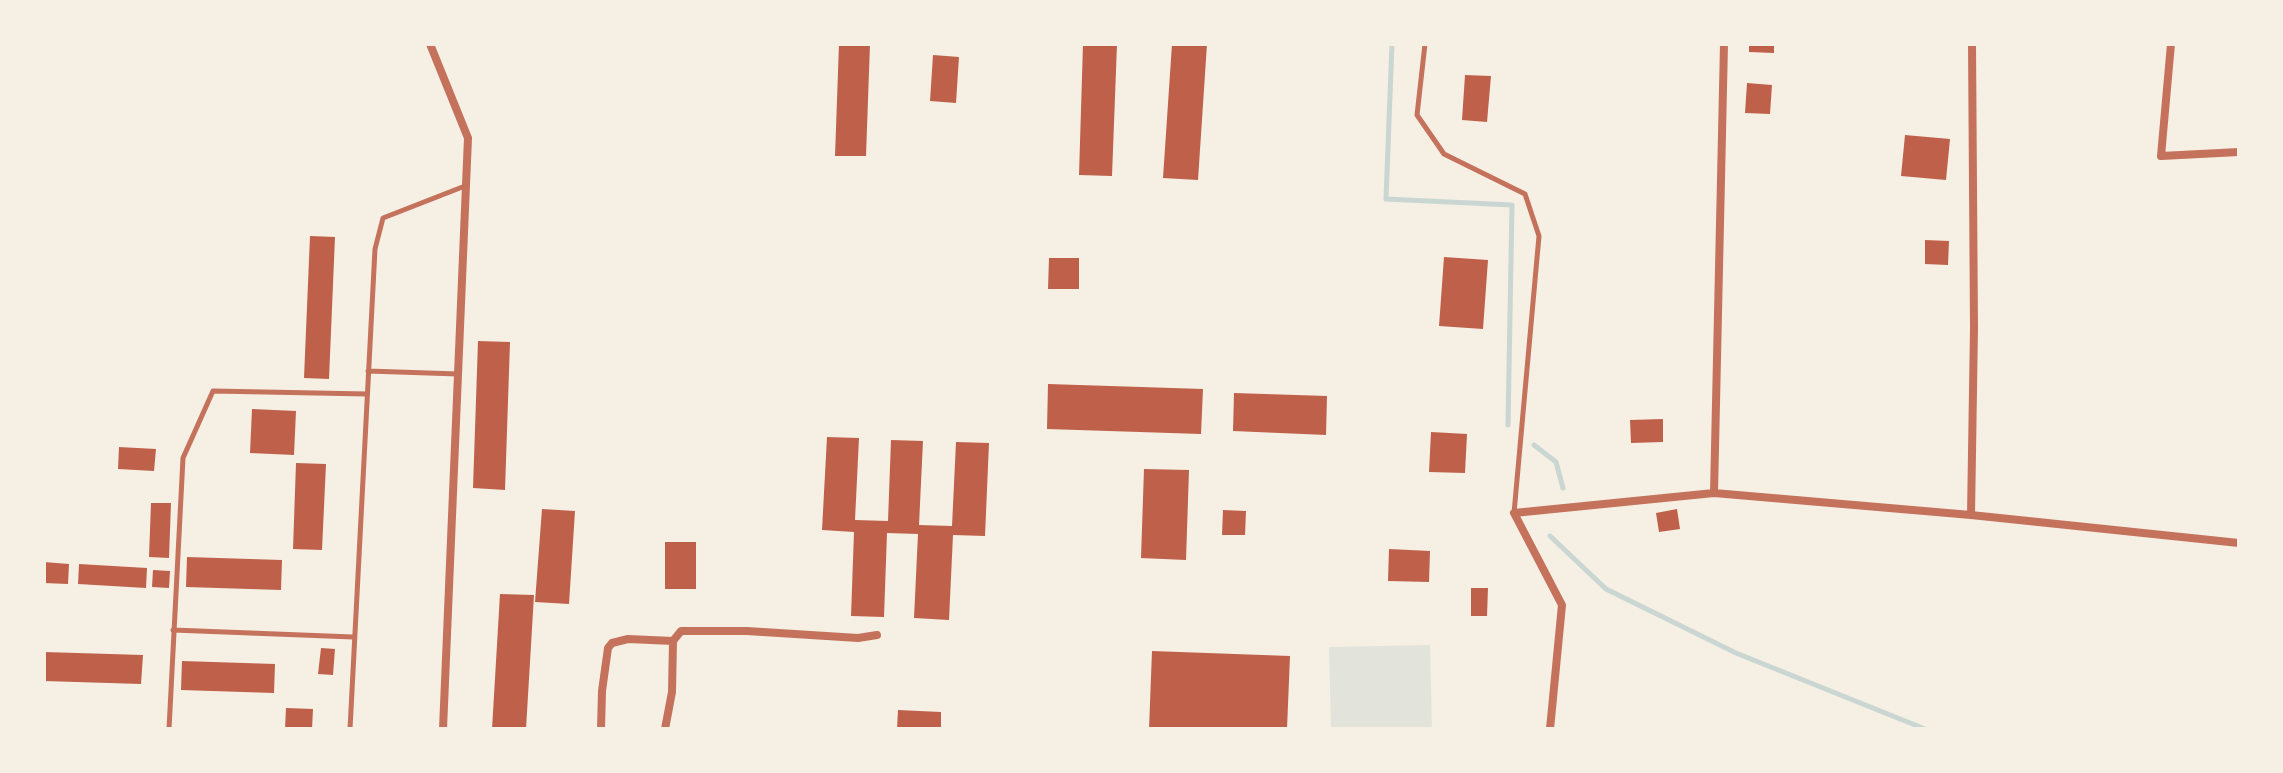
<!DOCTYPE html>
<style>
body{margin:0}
#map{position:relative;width:2283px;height:773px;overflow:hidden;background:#f6efe4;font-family:"Space Grotesk",sans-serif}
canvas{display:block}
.frame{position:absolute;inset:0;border:46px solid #f6efe4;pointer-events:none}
</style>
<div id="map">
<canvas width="2283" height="773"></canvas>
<div class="frame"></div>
</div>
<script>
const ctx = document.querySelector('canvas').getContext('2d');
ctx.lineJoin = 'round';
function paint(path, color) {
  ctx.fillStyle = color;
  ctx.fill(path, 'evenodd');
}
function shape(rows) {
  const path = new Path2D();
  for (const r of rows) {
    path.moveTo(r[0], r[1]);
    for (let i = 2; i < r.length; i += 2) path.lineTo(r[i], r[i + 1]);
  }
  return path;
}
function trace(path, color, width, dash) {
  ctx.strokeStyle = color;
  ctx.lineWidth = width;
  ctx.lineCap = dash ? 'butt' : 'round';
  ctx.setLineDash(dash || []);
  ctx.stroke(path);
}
paint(shape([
 [1430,645,1432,729,1331,729,1329,647]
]), '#e2e4dc');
trace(shape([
 [1392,44,1386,199,1512,205,1508,425],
 [1534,445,1556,462,1563,488],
 [1550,536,1606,589,1736,653,1925,729]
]), '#c9d6d2', 5);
paint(shape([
 [839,44,870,44,866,156,835,156],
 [1083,44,1117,44,1112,176,1079,175],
 [1172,44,1207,44,1198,180,1163,178],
 [1749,44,1774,44,1774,53,1749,52],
 [933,55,959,57,956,103,930,101],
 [1465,75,1491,76,1487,122,1462,120],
 [1747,83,1772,85,1770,114,1745,113],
 [1905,135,1950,139,1946,180,1901,176],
 [310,236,335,237,329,379,304,378],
 [1925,240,1949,241,1948,265,1925,264],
 [1444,257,1488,260,1483,329,1439,326],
 [1049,258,1079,258,1079,289,1048,289],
 [478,341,510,342,505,490,473,488],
 [1048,384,1203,389,1201,434,1047,429],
 [1234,393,1327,396,1326,435,1233,431],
 [252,409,296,411,294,455,250,453],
 [1663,419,1663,442,1631,443,1630,420],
 [1431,432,1467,434,1465,473,1429,472],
 [827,437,859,438,855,520,888,521,891,440,923,441,919,525,952,526,956,442,989,443,985,536,953,535,949,620,914,618,918,534,887,533,884,617,851,616,854,532,822,530],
 [119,447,156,449,154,471,118,469],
 [296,463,326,464,322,550,293,549],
 [1144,469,1189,470,1186,560,1141,558],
 [151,503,171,503,169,558,149,557],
 [542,509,575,511,569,604,535,602],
 [1677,509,1680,529,1659,532,1656,513],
 [1223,510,1246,511,1245,535,1222,535],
 [665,542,696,542,696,589,665,589],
 [1389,549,1430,551,1429,582,1388,581],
 [187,557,282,560,281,590,186,587],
 [44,562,69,564,68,584,44,583],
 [79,564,147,568,146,588,78,584],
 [153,570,170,571,169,588,152,587],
 [1471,588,1488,588,1487,616,1471,616],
 [500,594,534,595,526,729,492,729],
 [321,648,335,649,333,675,318,674],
 [1152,651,1290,656,1287,729,1149,729],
 [44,652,143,655,141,684,44,681],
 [182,661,275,664,274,693,181,690],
 [286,708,313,709,312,729,285,729],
 [898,710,941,712,941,729,897,729]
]), '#bf614a');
trace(shape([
 [1425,44,1417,115,1444,154,1525,194,1539,236,1514,513],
 [368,371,458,374],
 [173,630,353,637],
 [169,729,183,458,213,391,367,394],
 [350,729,375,249,383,218,465,186]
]), '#c5725c', 5);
trace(shape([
 [430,44,468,138,443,729],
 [2171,44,2161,156,2239,152],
 [1714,493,1724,44],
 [1971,515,1974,328,1972,44],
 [601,729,602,691,608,648,612,643,628,639,673,641],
 [665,729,672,692,673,641,681,631,747,631,858,638,877,635],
 [1550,729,1562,605,1514,513,1714,493,1971,515,2239,543]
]), '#c5725c', 8);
</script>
